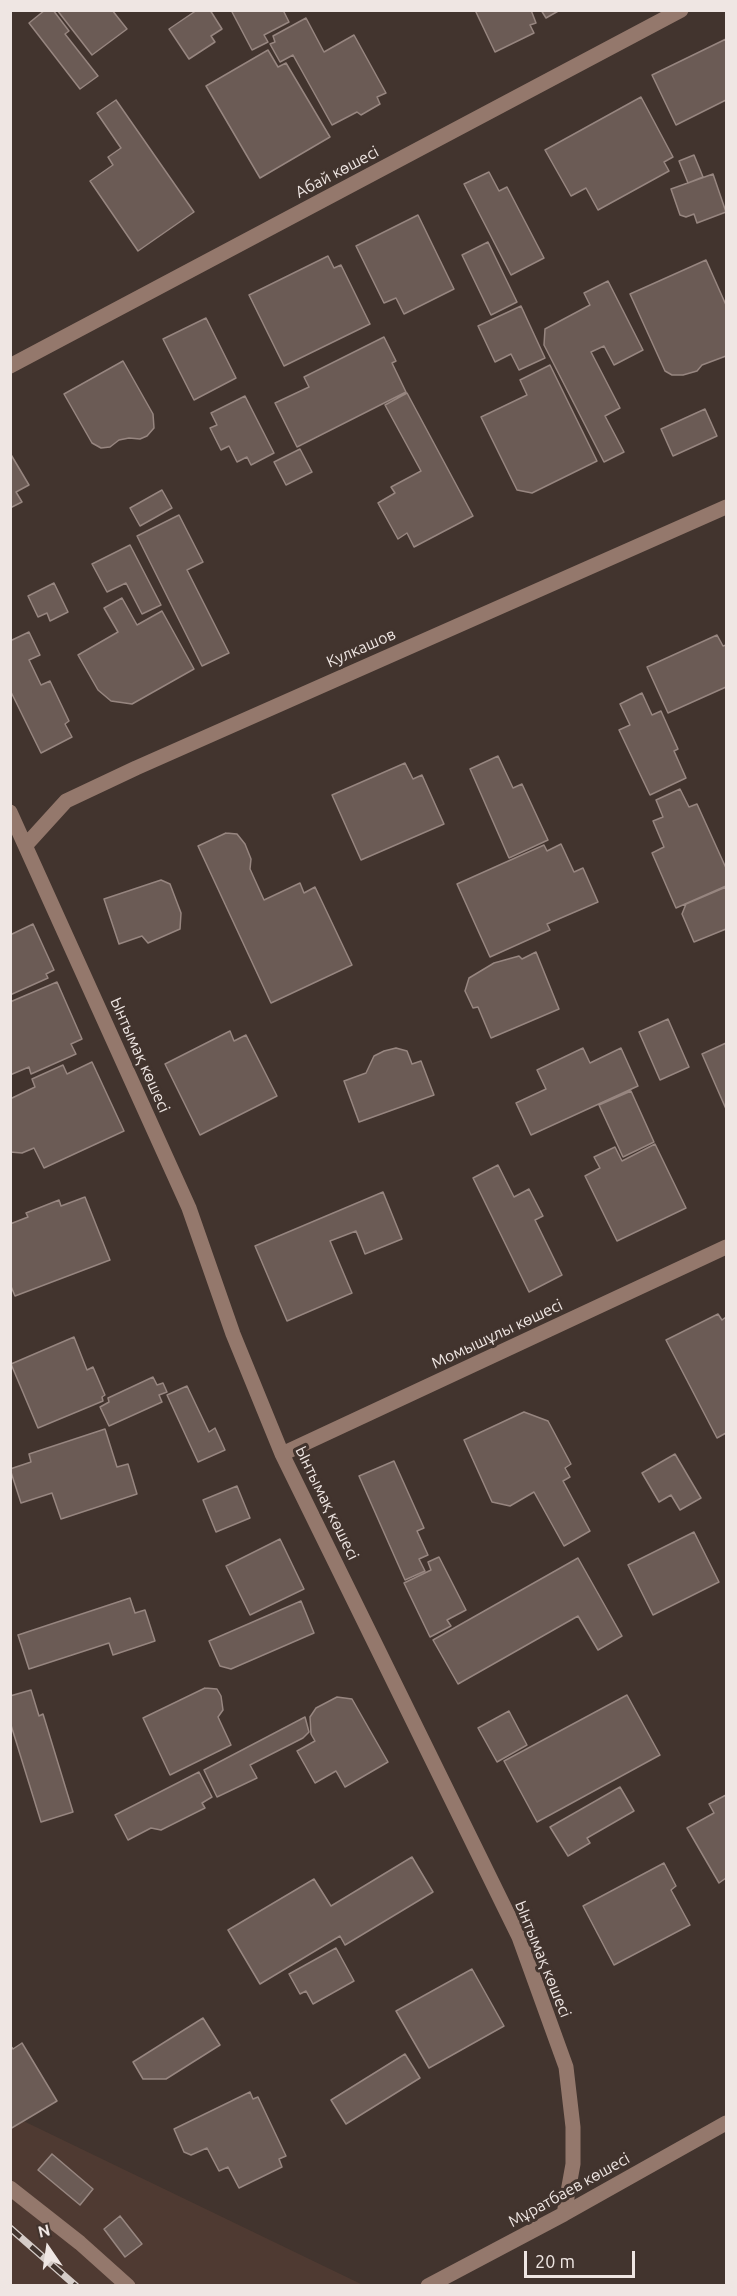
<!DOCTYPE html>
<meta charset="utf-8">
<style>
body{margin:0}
#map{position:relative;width:737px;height:2296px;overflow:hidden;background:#42342e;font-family:Ubuntu,sans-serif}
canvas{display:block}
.frame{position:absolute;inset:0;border:12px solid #efe6e3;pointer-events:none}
.north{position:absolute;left:18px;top:2218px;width:60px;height:60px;-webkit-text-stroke:4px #42342e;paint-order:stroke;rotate:347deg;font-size:16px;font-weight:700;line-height:24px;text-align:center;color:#efe6e3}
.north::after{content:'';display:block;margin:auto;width:21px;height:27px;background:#efe6e3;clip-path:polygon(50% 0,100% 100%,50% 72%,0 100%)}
.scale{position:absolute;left:524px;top:2251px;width:111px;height:27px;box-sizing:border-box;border:3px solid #efe6e3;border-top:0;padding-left:8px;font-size:18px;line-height:21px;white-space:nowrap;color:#efe6e3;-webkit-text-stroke:4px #42342e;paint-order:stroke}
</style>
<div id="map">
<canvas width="737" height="2296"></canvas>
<div class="frame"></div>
<div class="north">N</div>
<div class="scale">20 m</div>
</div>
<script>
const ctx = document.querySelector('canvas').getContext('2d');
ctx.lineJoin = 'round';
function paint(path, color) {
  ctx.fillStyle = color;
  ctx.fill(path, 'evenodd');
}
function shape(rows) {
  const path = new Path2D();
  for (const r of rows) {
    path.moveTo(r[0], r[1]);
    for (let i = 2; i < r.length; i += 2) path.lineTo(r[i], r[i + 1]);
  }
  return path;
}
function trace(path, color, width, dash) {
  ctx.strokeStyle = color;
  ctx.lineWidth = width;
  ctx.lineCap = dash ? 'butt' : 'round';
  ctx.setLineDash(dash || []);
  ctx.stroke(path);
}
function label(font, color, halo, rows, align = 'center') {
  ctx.font = font + ' Ubuntu,sans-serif';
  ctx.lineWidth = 6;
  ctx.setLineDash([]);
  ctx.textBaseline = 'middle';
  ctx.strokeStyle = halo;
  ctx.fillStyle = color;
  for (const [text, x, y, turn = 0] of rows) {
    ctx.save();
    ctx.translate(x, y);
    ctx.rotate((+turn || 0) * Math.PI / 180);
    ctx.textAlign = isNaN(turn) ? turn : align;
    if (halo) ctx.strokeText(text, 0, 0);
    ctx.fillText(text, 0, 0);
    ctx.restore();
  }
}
paint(shape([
 [11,2115,363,2285,11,2285]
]), '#4f3a32');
const building = shape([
 [45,10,53,10,69,31,65,34,98,76,80,89,29,23,45,10],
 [57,10,112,10,127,29,92,55,57,10],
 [197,10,210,10,222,29,211,36,215,42,189,59,169,29,197,10],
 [231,10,283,10,289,22,264,35,268,42,252,50,231,10],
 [475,10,531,10,536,23,530,25,534,33,495,52,475,10],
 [541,10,560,10,546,18,541,10],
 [306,18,324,52,354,35,386,93,377,97,380,104,361,115,357,112,332,125,293,55,280,62,270,44,275,42,273,36,306,18],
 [726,39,726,100,676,125,652,75,726,39],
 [268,50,278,67,286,63,330,137,260,178,206,86,268,50],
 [641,97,673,157,664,162,669,171,598,210,586,188,571,196,545,150,641,97],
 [116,100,194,212,138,251,90,181,113,165,108,157,121,148,97,113,116,100],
 [694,155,703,177,688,183,679,161,694,155],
 [489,172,499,191,507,187,544,258,511,275,464,184,489,172],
 [713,174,726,212,697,223,694,214,686,217,680,215,671,189,713,174],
 [418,215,454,289,404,314,396,298,384,303,356,246,418,215],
 [488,242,517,302,491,315,462,255,488,242],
 [328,256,334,268,341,265,370,324,284,366,249,295,328,256],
 [706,260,726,305,726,356,702,365,697,371,683,375,672,375,665,371,630,294,706,260],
 [608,281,643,350,614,365,604,346,591,352,620,408,605,416,624,452,604,462,544,345,545,329,590,305,584,293,608,281],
 [521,306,545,358,519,370,511,354,495,362,478,326,521,306],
 [206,318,236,378,194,400,163,339,206,318],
 [384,337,396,361,392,363,406,392,297,447,275,403,309,387,304,377,384,337],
 [123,361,153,414,154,428,147,436,140,439,129,438,119,440,110,447,101,448,92,443,64,394,123,361],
 [550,365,597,461,532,493,517,490,481,417,527,395,520,380,550,365],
 [407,393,473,516,414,547,407,533,398,539,378,503,395,493,391,487,421,471,385,405,407,393],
 [245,396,274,453,251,465,247,457,237,462,229,446,221,450,210,428,217,425,211,413,245,396],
 [705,409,717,436,673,456,661,429,705,409],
 [300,449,312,472,286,485,274,462,300,449],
 [10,453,29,485,16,492,22,502,10,508,10,453],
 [162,490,172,508,140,526,130,508,162,490],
 [179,515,203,562,187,570,229,653,202,666,137,536,179,515],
 [130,545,161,605,142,614,126,583,107,592,92,564,130,545],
 [54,583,68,612,50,621,47,613,38,617,28,596,54,583],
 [122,598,137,625,162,611,194,669,132,704,111,701,98,690,78,655,118,632,104,608,122,598],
 [29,632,40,655,29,660,41,685,50,681,69,721,65,724,72,737,41,753,10,690,10,641,29,632],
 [717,635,723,646,726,645,726,687,668,713,647,667,717,635],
 [642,693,652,715,661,711,678,749,674,751,686,778,650,795,619,730,630,725,620,704,642,693],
 [498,756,513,788,522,784,548,840,509,858,470,769,498,756],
 [405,763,413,779,422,775,444,824,361,860,332,795,405,763],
 [680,789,689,807,697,804,726,868,726,886,676,908,652,853,664,847,653,821,663,817,656,800,680,789],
 [226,833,237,834,245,844,251,859,250,869,264,900,300,883,304,893,315,887,352,965,271,1003,198,846,226,833],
 [561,844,574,872,583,868,598,902,547,924,550,930,490,957,457,884,544,845,547,851,561,844],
 [161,880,170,884,181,913,180,929,148,943,142,936,119,944,104,899,161,880],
 [726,887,726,929,694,942,682,914,686,904,726,887],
 [33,924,54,970,46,974,48,978,10,995,10,935,33,924],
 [536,952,559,1009,491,1038,478,1007,473,1008,465,991,469,978,494,963,519,956,522,959,536,952],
 [57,982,82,1039,71,1044,76,1054,31,1074,29,1067,10,1075,10,1002,57,982],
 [668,1019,689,1067,660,1080,639,1032,668,1019],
 [230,1031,234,1041,246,1035,277,1096,200,1135,165,1064,230,1031],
 [726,1043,726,1109,702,1054,726,1043],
 [396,1048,407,1051,412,1064,421,1061,434,1095,359,1122,344,1081,366,1073,374,1056,384,1051,396,1048],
 [583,1048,590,1063,621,1048,638,1086,531,1135,516,1103,546,1089,537,1070,583,1048],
 [92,1062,124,1131,44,1168,34,1148,22,1153,10,1152,10,1099,35,1087,32,1079,63,1065,67,1074,92,1062],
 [631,1091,654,1142,623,1157,599,1105,631,1091],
 [655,1144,686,1208,617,1241,585,1176,600,1168,594,1157,615,1147,622,1161,655,1144],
 [498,1165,514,1197,529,1189,543,1216,535,1220,562,1275,529,1292,473,1178,498,1165],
 [383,1192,402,1239,365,1254,356,1231,330,1241,352,1293,287,1321,255,1246,383,1192],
 [85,1197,110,1260,15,1296,10,1284,10,1224,28,1217,26,1213,59,1200,61,1206,85,1197],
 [718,1314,722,1320,726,1317,726,1433,717,1438,666,1340,718,1314],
 [74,1337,87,1370,93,1367,105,1395,102,1397,103,1401,38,1428,11,1364,74,1337],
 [153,1377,157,1385,163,1383,167,1392,159,1395,162,1402,109,1426,100,1407,109,1402,108,1398,153,1377],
 [187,1386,209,1432,215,1428,225,1450,198,1462,167,1395,187,1386],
 [524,1412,548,1421,571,1464,565,1468,570,1477,563,1481,590,1531,564,1546,534,1492,510,1506,492,1502,464,1440,524,1412],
 [105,1429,117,1467,128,1464,137,1494,61,1519,52,1493,21,1503,10,1469,31,1462,29,1454,105,1429],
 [675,1454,701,1498,680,1510,671,1495,659,1502,642,1473,675,1454],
 [394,1461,424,1528,417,1531,428,1555,419,1559,425,1571,405,1580,359,1476,394,1461],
 [237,1486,250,1518,216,1532,203,1500,237,1486],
 [694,1532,719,1582,653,1615,628,1565,694,1532],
 [280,1539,304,1589,250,1615,226,1566,280,1539],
 [439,1557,466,1610,447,1620,451,1626,430,1637,404,1583,431,1570,428,1562,439,1557],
 [578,1558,622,1636,598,1650,578,1616,458,1684,433,1640,578,1558],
 [130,1598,135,1613,145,1610,155,1641,113,1655,109,1643,29,1669,18,1635,130,1598],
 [301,1601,314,1633,231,1669,220,1666,209,1641,301,1601],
 [205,1688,217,1689,221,1696,223,1710,218,1717,231,1745,170,1775,143,1718,205,1688],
 [31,1690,39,1716,43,1714,73,1812,41,1822,10,1722,10,1696,31,1690],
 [627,1695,660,1755,537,1822,504,1761,627,1695],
 [337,1697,352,1699,388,1762,345,1787,336,1771,315,1783,297,1751,315,1741,311,1734,310,1717,316,1708,337,1697],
 [509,1711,527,1745,497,1762,478,1728,509,1711],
 [305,1717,309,1732,303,1738,250,1765,257,1778,217,1797,204,1770,305,1717],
 [199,1772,212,1797,202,1803,205,1808,161,1830,151,1828,128,1840,115,1815,199,1772],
 [620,1787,634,1811,587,1838,590,1843,568,1856,550,1827,620,1787],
 [726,1795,726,1878,719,1883,687,1828,714,1813,709,1804,726,1795],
 [412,1857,433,1892,345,1945,340,1936,260,1984,228,1930,314,1879,331,1906,412,1857],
 [664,1863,676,1886,671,1890,690,1925,614,1965,583,1906,664,1863],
 [336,1948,354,1981,313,2004,306,1991,300,1994,289,1974,336,1948],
 [472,1969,504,2026,429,2068,396,2011,472,1969],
 [203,2018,220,2045,166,2079,143,2079,133,2062,203,2018],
 [22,2043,57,2101,10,2129,10,2045,13,2049,22,2043],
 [405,2054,420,2078,346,2124,331,2100,405,2054],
 [250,2092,253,2099,258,2097,286,2156,279,2159,282,2167,239,2188,228,2167,219,2171,207,2148,191,2155,184,2152,174,2129,250,2092],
 [52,2154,93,2189,80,2205,38,2170,52,2154],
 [120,2216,142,2244,125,2257,104,2229,120,2216]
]);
paint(building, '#6b5b55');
trace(building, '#978680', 1.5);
trace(shape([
 [10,366,681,10],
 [10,812,189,1208,233,1334,282,1454,519,1937,566,2067,573,2127,573,2164,564,2214],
 [26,845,66,801,136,768,726,507],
 [282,1454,726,1247],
 [10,2188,80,2243,128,2286],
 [428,2286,564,2214,726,2123]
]), '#94786c', 15);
const rail = shape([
 [10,2228,76,2286]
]);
trace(rail, '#d5ccc8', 7);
trace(rail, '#42342e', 4.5, [14]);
label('16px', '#efe6e3', '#42342e', [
 ["Абай көшесі",337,172,-28],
 ["Кулкашов",361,648,-24],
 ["Ынтымақ көшесі",140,1055,66],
 ["Момышұлы көшесі",497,1334,-25],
 ["Ынтымақ көшесі",327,1503,64],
 ["Ынтымақ көшесі",543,1959,68],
 ["Мұратбаев көшесі",569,2190,-29]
]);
</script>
